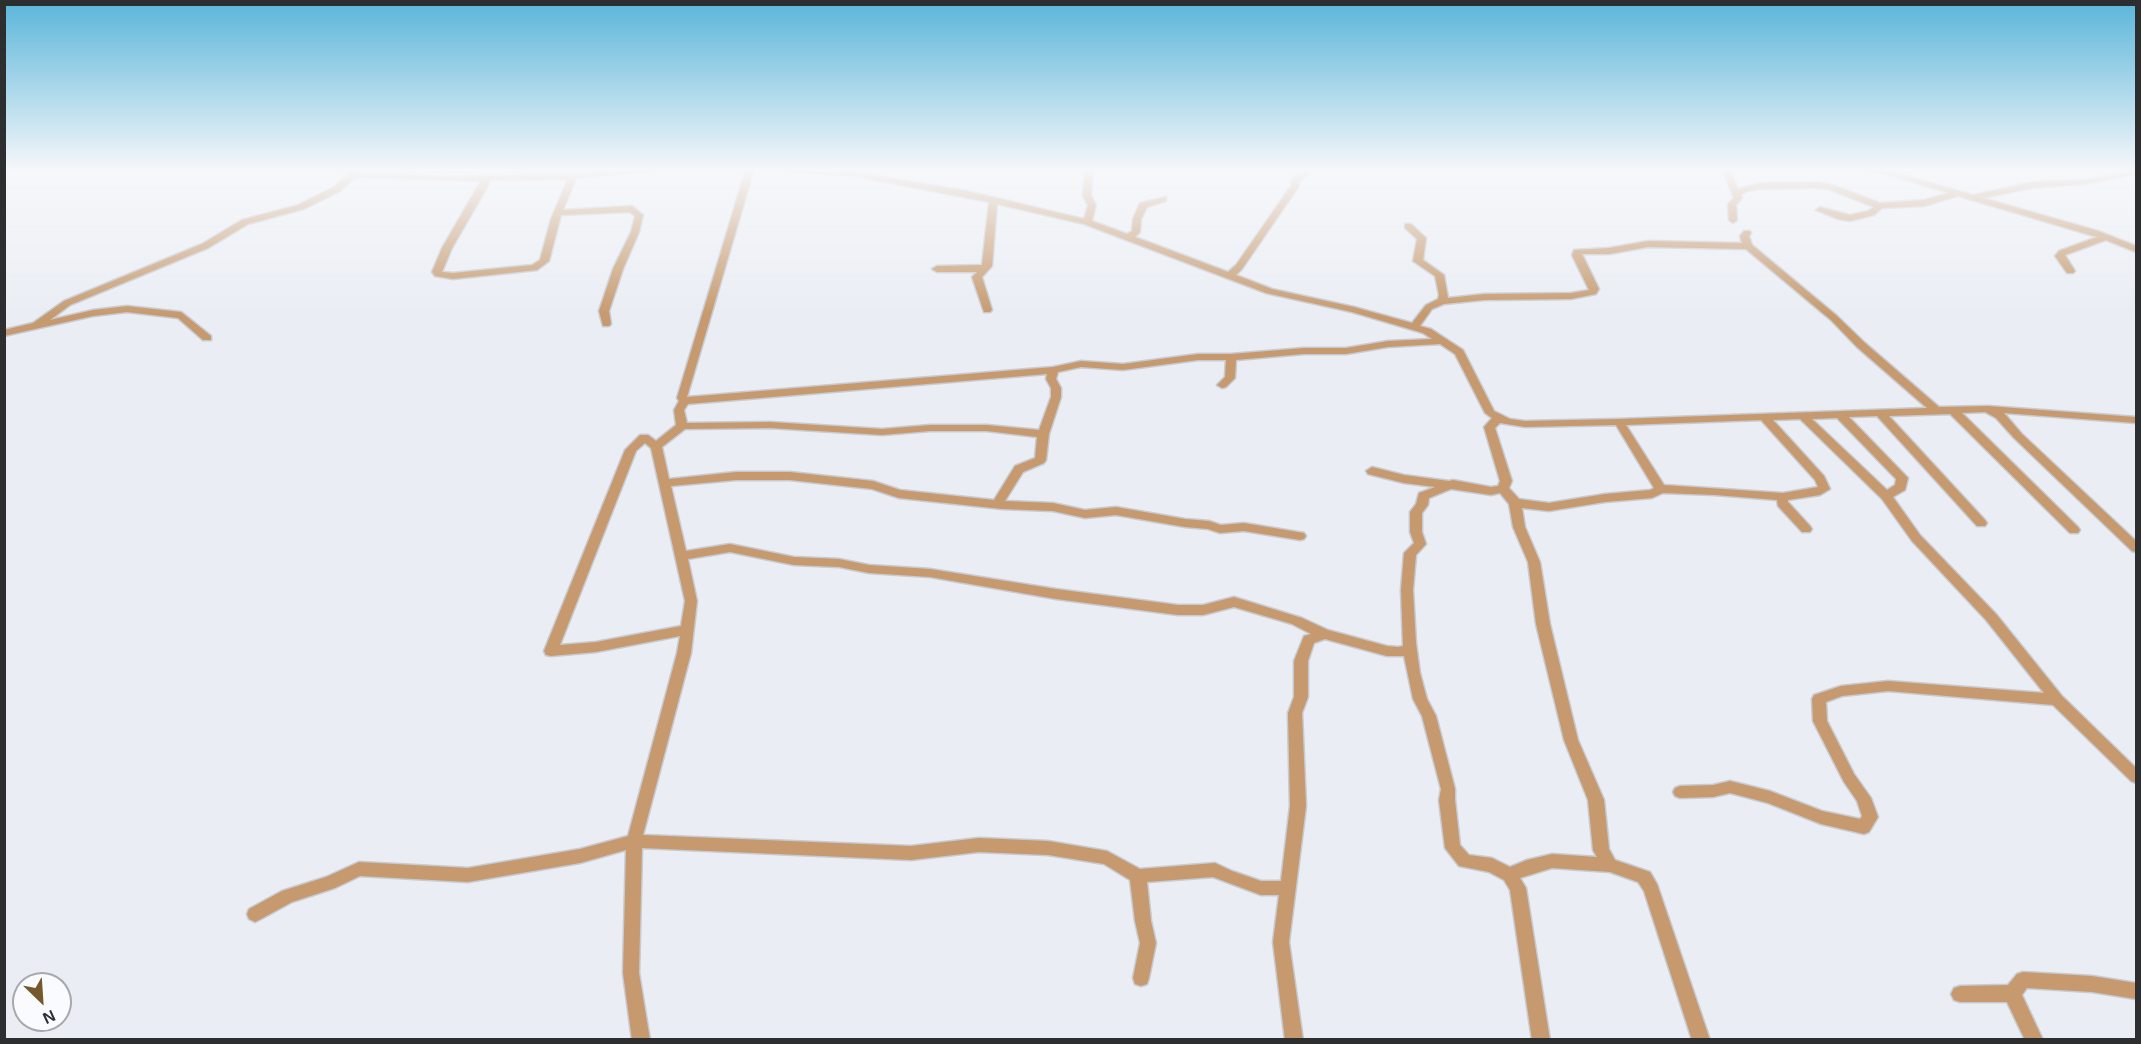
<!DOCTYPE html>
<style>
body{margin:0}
#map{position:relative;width:2141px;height:1044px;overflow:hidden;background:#eaeef4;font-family:Helvetica,sans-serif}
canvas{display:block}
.frame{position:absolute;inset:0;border:6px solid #2c2e30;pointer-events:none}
.north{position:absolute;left:12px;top:972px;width:60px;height:60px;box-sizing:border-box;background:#f9fbff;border:2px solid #a7a9ac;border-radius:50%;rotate:155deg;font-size:16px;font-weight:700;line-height:24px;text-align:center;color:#2c2e30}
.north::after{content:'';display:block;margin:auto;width:21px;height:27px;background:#75592c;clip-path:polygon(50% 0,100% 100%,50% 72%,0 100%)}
</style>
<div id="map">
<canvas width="2141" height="1044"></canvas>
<div class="frame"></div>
<div class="north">N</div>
</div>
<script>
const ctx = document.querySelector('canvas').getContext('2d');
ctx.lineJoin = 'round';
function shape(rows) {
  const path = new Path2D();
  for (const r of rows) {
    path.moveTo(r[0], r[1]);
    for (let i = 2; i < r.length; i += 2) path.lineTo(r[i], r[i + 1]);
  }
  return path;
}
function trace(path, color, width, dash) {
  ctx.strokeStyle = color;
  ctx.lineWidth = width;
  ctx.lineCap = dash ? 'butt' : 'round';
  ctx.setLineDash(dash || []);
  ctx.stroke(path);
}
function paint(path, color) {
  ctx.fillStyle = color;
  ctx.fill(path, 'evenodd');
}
const street = shape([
 [337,169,350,169,362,173,445,177,573,174,620,169,651,169,647,171,576,178,563,210,632,206,643,215,639,232,623,269,609,311,611,324,609,326,603,326,599,311,613,269,631,232,635,216,630,212,561,215,549,261,537,270,453,279,435,276,432,272,442,248,481,181,361,177,351,181,340,191,304,209,248,224,208,248,70,305,50,320,93,310,127,306,181,312,211,336,211,340,203,340,178,318,127,312,93,316,4,336,4,330,33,323,64,301,202,244,242,220,298,205,334,187,345,177,352,175,337,169],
 [568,179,551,219,540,260,532,265,453,273,442,272,452,248,489,184,489,180,568,179],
 [746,169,754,169,687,397,1053,367,1081,361,1123,364,1198,354,1231,354,1304,348,1346,348,1388,341,1432,339,1423,333,1352,312,1266,293,1084,224,997,204,992,266,982,277,992,310,990,312,984,312,972,277,977,272,937,272,932,269,937,266,982,265,989,202,854,176,792,171,788,169,854,172,967,191,1084,219,1088,205,1083,196,1085,169,1093,169,1091,196,1096,205,1092,221,1127,234,1132,231,1133,219,1140,203,1166,197,1166,201,1147,207,1141,219,1140,232,1135,237,1228,272,1236,265,1291,186,1292,179,1305,169,1314,169,1299,182,1299,186,1242,269,1236,275,1272,289,1354,307,1412,323,1426,305,1438,299,1439,295,1435,276,1413,261,1417,239,1405,228,1405,224,1411,224,1426,238,1423,260,1444,275,1448,298,1484,294,1571,293,1589,290,1572,255,1574,250,1609,248,1648,241,1742,243,1740,236,1744,231,1750,231,1751,233,1749,236,1752,245,1837,316,1865,343,1939,407,1988,406,2136,417,2136,423,2004,413,2022,434,2136,541,2136,552,2132,551,2014,438,1996,418,1985,412,1962,413,2078,527,2080,530,2078,533,2070,533,1950,414,1889,416,1985,520,1987,523,1985,526,1977,526,1877,416,1849,417,1908,478,1905,490,1893,497,1920,535,1996,614,2062,696,2136,768,2136,783,2131,781,2053,705,1888,691,1842,696,1826,702,1827,721,1854,774,1871,798,1878,817,1869,832,1864,834,1821,824,1768,803,1730,793,1713,797,1680,798,1675,796,1673,792,1675,788,1680,786,1713,785,1730,781,1770,791,1822,811,1860,819,1862,816,1857,801,1844,782,1813,721,1812,699,1814,695,1841,686,1888,681,2044,693,1986,620,1912,541,1882,499,1800,419,1773,420,1824,476,1830,489,1820,495,1788,500,1788,502,1810,526,1812,529,1810,532,1802,532,1778,506,1777,500,1715,495,1663,493,1652,498,1605,502,1549,511,1522,508,1525,527,1540,562,1550,624,1578,740,1604,800,1609,849,1615,860,1650,872,1657,884,1710,1040,1692,1040,1644,891,1638,882,1610,872,1552,868,1520,878,1526,888,1550,1040,1532,1040,1510,890,1504,880,1489,872,1459,866,1445,848,1439,800,1441,789,1422,716,1413,699,1404,656,1387,656,1325,639,1314,643,1308,661,1308,697,1302,713,1306,806,1289,942,1303,1040,1285,1040,1273,942,1279,895,1261,895,1213,877,1147,882,1151,921,1156,943,1149,978,1147,984,1141,986,1135,984,1133,978,1140,943,1135,921,1130,880,1104,864,1048,855,979,852,911,860,642,848,639,973,650,1040,632,1040,623,973,626,850,580,863,468,882,360,876,335,888,292,902,261,919,255,922,249,919,247,914,249,909,282,891,326,877,359,862,468,868,580,849,628,836,677,653,680,636,596,652,551,656,546,655,544,651,625,450,640,435,648,435,656,441,676,425,674,410,679,401,677,398,746,169],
 [1648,247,1746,249,1831,320,1857,347,1927,408,1619,419,1525,421,1510,419,1494,411,1463,350,1431,329,1420,326,1432,309,1444,304,1484,300,1571,299,1596,294,1599,289,1582,254,1609,254,1648,247],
 [1440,344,1455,354,1485,413,1492,418,1484,427,1500,481,1498,486,1491,487,1453,480,1449,481,1404,475,1372,467,1366,471,1368,474,1404,483,1435,487,1419,493,1416,504,1410,512,1410,532,1414,543,1404,553,1401,590,1403,646,1398,647,1387,646,1328,630,1302,618,1234,597,1203,605,1178,605,1056,589,930,569,869,565,839,559,794,557,730,544,686,551,671,486,736,480,790,480,872,489,899,498,1002,509,1053,511,1085,518,1116,515,1185,527,1208,529,1220,533,1244,531,1300,540,1304,539,1306,536,1304,533,1244,523,1221,525,1209,521,1185,519,1116,507,1085,510,1053,503,1005,501,1023,472,1044,463,1046,460,1049,434,1061,397,1061,388,1056,379,1058,372,1081,367,1123,370,1198,360,1226,360,1225,377,1217,385,1222,388,1226,387,1235,378,1236,360,1304,354,1346,354,1388,347,1440,344],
 [1047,374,1046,379,1051,388,1051,397,1039,430,987,425,930,425,882,429,770,422,687,423,684,410,688,404,1047,374],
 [1837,418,1896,479,1895,485,1887,490,1812,419,1837,418],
 [1761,420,1815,480,1818,487,1783,493,1664,485,1626,425,1761,420],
 [1500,423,1525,427,1616,425,1654,488,1650,490,1605,494,1549,503,1519,499,1509,488,1512,481,1495,428,1500,423],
 [770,428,882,435,930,431,987,431,1037,437,1035,458,1015,466,994,500,900,490,873,481,790,472,736,472,669,479,662,447,685,429,770,428],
 [645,443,651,448,685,601,681,626,596,642,560,645,636,451,645,443],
 [1451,489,1491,495,1500,493,1509,504,1513,527,1528,562,1536,624,1564,740,1588,800,1593,850,1597,857,1552,854,1527,860,1510,867,1492,858,1469,855,1460,845,1455,800,1455,789,1436,716,1427,699,1420,673,1416,643,1413,590,1416,555,1426,544,1422,532,1422,513,1428,505,1429,498,1451,489],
 [730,552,794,565,839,567,869,573,930,577,1056,599,1178,615,1203,615,1234,607,1292,624,1311,634,1304,636,1294,661,1294,697,1288,713,1290,806,1281,881,1261,881,1232,871,1215,863,1140,869,1107,851,1048,841,979,838,911,846,643,835,691,653,697,601,688,559,730,552],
 [1722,169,1730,169,1738,189,1760,183,1817,182,1833,185,1880,203,1924,200,1949,193,1869,169,1882,169,1973,195,2032,182,2085,180,2136,170,2136,174,2085,184,2032,188,1983,198,2098,231,2136,246,2136,252,2106,240,2065,255,2075,271,2073,273,2067,273,2055,256,2059,251,2097,237,1958,196,1924,206,1882,208,1874,215,1850,221,1838,219,1816,210,1820,207,1850,215,1868,211,1874,207,1828,189,1817,188,1760,189,1747,191,1741,195,1742,198,1736,205,1737,220,1733,223,1729,220,1728,204,1734,198,1722,169],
 [2023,972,2092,976,2136,983,2136,999,2092,992,2027,988,2022,995,2043,1040,2025,1040,2007,1002,1960,1002,1954,1000,1951,994,1954,988,1960,986,2008,985,2017,974,2023,972]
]);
trace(street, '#c8cbd1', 3);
paint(street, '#c69a6e');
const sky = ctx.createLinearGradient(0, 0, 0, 315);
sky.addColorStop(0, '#59b5da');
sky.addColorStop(0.54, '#f6f7fa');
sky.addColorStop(1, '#f6f7fa00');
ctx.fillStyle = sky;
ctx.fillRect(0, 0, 2141, 315);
</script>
